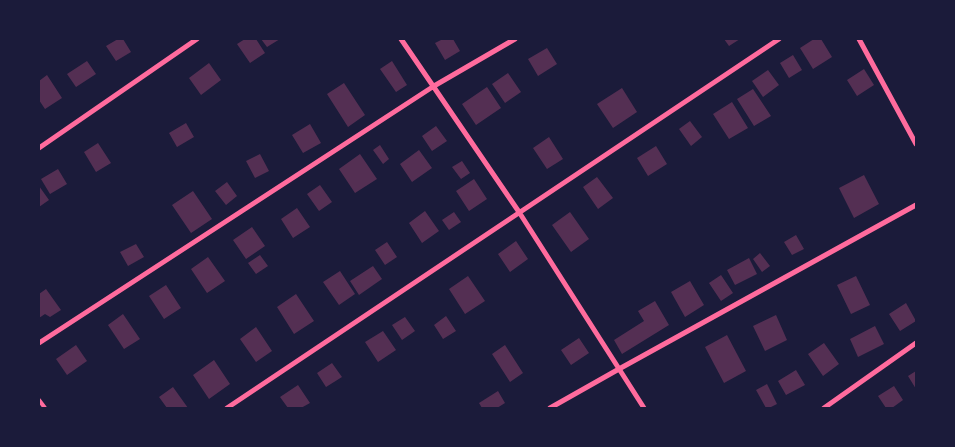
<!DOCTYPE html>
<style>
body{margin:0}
#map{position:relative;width:955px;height:447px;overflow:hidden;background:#1b1b3a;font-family:"Source Sans 3",sans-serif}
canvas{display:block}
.frame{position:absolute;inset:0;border:40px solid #1b1b3a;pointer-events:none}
</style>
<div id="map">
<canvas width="955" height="447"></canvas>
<div class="frame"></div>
</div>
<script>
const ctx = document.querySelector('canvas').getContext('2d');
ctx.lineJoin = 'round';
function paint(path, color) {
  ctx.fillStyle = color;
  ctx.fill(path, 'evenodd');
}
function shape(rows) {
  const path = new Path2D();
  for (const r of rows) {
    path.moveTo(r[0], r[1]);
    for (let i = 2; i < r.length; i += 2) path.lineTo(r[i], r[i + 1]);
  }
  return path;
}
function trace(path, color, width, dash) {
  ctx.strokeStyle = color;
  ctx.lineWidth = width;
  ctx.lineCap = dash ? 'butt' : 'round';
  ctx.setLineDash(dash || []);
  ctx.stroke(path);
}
paint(shape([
 [118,39,123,39,131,52,116,61,106,46],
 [245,39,256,39,265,53,250,63,237,44],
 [261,39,280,39,267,47],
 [443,39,453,39,460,51,445,60,435,43],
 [724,39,740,39,729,46],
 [814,39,821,39,832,57,813,69,800,48],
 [547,48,557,64,538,76,528,59],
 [793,55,802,70,789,78,780,63],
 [87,61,96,74,76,87,67,74],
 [392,61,407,85,396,92,380,69],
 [209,63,221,80,201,95,189,78],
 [864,69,874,85,857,96,847,80],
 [768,70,779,85,763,97,752,81],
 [508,73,521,92,505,103,492,84],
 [47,75,62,98,45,109,39,100,39,81],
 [344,83,365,115,348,127,327,94],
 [487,87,501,108,476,125,462,104],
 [622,88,637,112,613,128,597,104],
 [753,89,771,116,754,126,737,99],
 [732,102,748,128,729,139,713,114],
 [690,121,702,137,691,146,679,129],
 [186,123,194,137,177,147,169,133],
 [310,124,321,143,303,153,292,135],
 [436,126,447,141,432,151,422,136],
 [549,137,563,159,547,169,533,148],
 [98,143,111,163,96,172,84,152],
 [380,145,389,159,383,164,373,150],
 [656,146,667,164,648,176,637,158],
 [419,150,432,168,412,182,400,164],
 [260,154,269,171,255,178,246,161],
 [360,154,377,179,355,193,339,169],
 [462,161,470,173,461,179,452,167],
 [58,169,67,184,50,194,41,179],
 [864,175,879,204,854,218,839,188],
 [597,177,613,198,598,209,583,187],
 [474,179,487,199,469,211,456,191],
 [227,182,237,196,226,205,215,191],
 [320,185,332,202,319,211,307,194],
 [39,186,49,200,39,207],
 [193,191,212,219,191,233,172,205],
 [297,208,310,227,293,238,281,219],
 [425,211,439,231,422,243,409,223],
 [454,212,461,222,449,230,442,220],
 [570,212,589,239,571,252,552,225],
 [252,227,265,246,246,259,233,240],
 [796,235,804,249,792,255,784,242],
 [516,241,528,259,510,272,498,254],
 [387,242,397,257,385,265,375,250],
 [136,244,144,257,128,266,120,252],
 [760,253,770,266,762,272,753,259],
 [260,255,268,266,256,274,248,263],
 [208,257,225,281,207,293,191,269],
 [749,258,757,274,735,285,727,270],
 [373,266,382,279,359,295,350,281],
 [340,271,355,294,339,305,323,282],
 [721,275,733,293,721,301,709,283],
 [468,276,485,301,465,314,449,289],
 [856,276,870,305,851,314,837,285],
 [690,281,704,305,685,317,671,292],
 [166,285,181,308,164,319,149,296],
 [46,289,61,310,50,317,45,314,39,318,39,294],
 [296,294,314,321,294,334,277,307],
 [655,301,669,325,622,354,614,340,644,321,638,311],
 [906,303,916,321,900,331,889,314],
 [123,314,140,339,124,349,108,325],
 [776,315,787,340,765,351,753,326],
 [446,316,456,331,443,339,434,325],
 [405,317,415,331,402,340,392,325],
 [875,326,884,344,858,357,850,339],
 [256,327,272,351,256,362,240,339],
 [383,331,396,350,378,362,365,342],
 [727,335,746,371,724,383,705,347],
 [579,338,589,353,571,365,561,350],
 [824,343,839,364,823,376,808,354],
 [76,345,87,361,67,375,56,359],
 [505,345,523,373,510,382,492,354],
 [214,360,230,384,209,399,193,375],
 [332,363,342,377,326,387,317,373],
 [796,370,805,385,786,395,778,381],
 [916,371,916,389,908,376],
 [767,384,777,404,769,408,766,408,756,390],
 [298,385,310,403,301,408,288,408,280,397],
 [894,386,903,400,892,408,886,408,878,396],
 [173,387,188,408,167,408,159,397],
 [498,391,505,403,497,408,482,408,479,403]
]), '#542f53');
trace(shape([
 [39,400,45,408]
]), '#ff6b9d', 4);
trace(shape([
 [401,39,519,212,644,408],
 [859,39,916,144],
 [39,148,197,39],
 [39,343,434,86,515,39],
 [227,408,779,39],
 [550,408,619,369,916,205],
 [824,408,916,343]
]), '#ff6b9d', 5);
</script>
